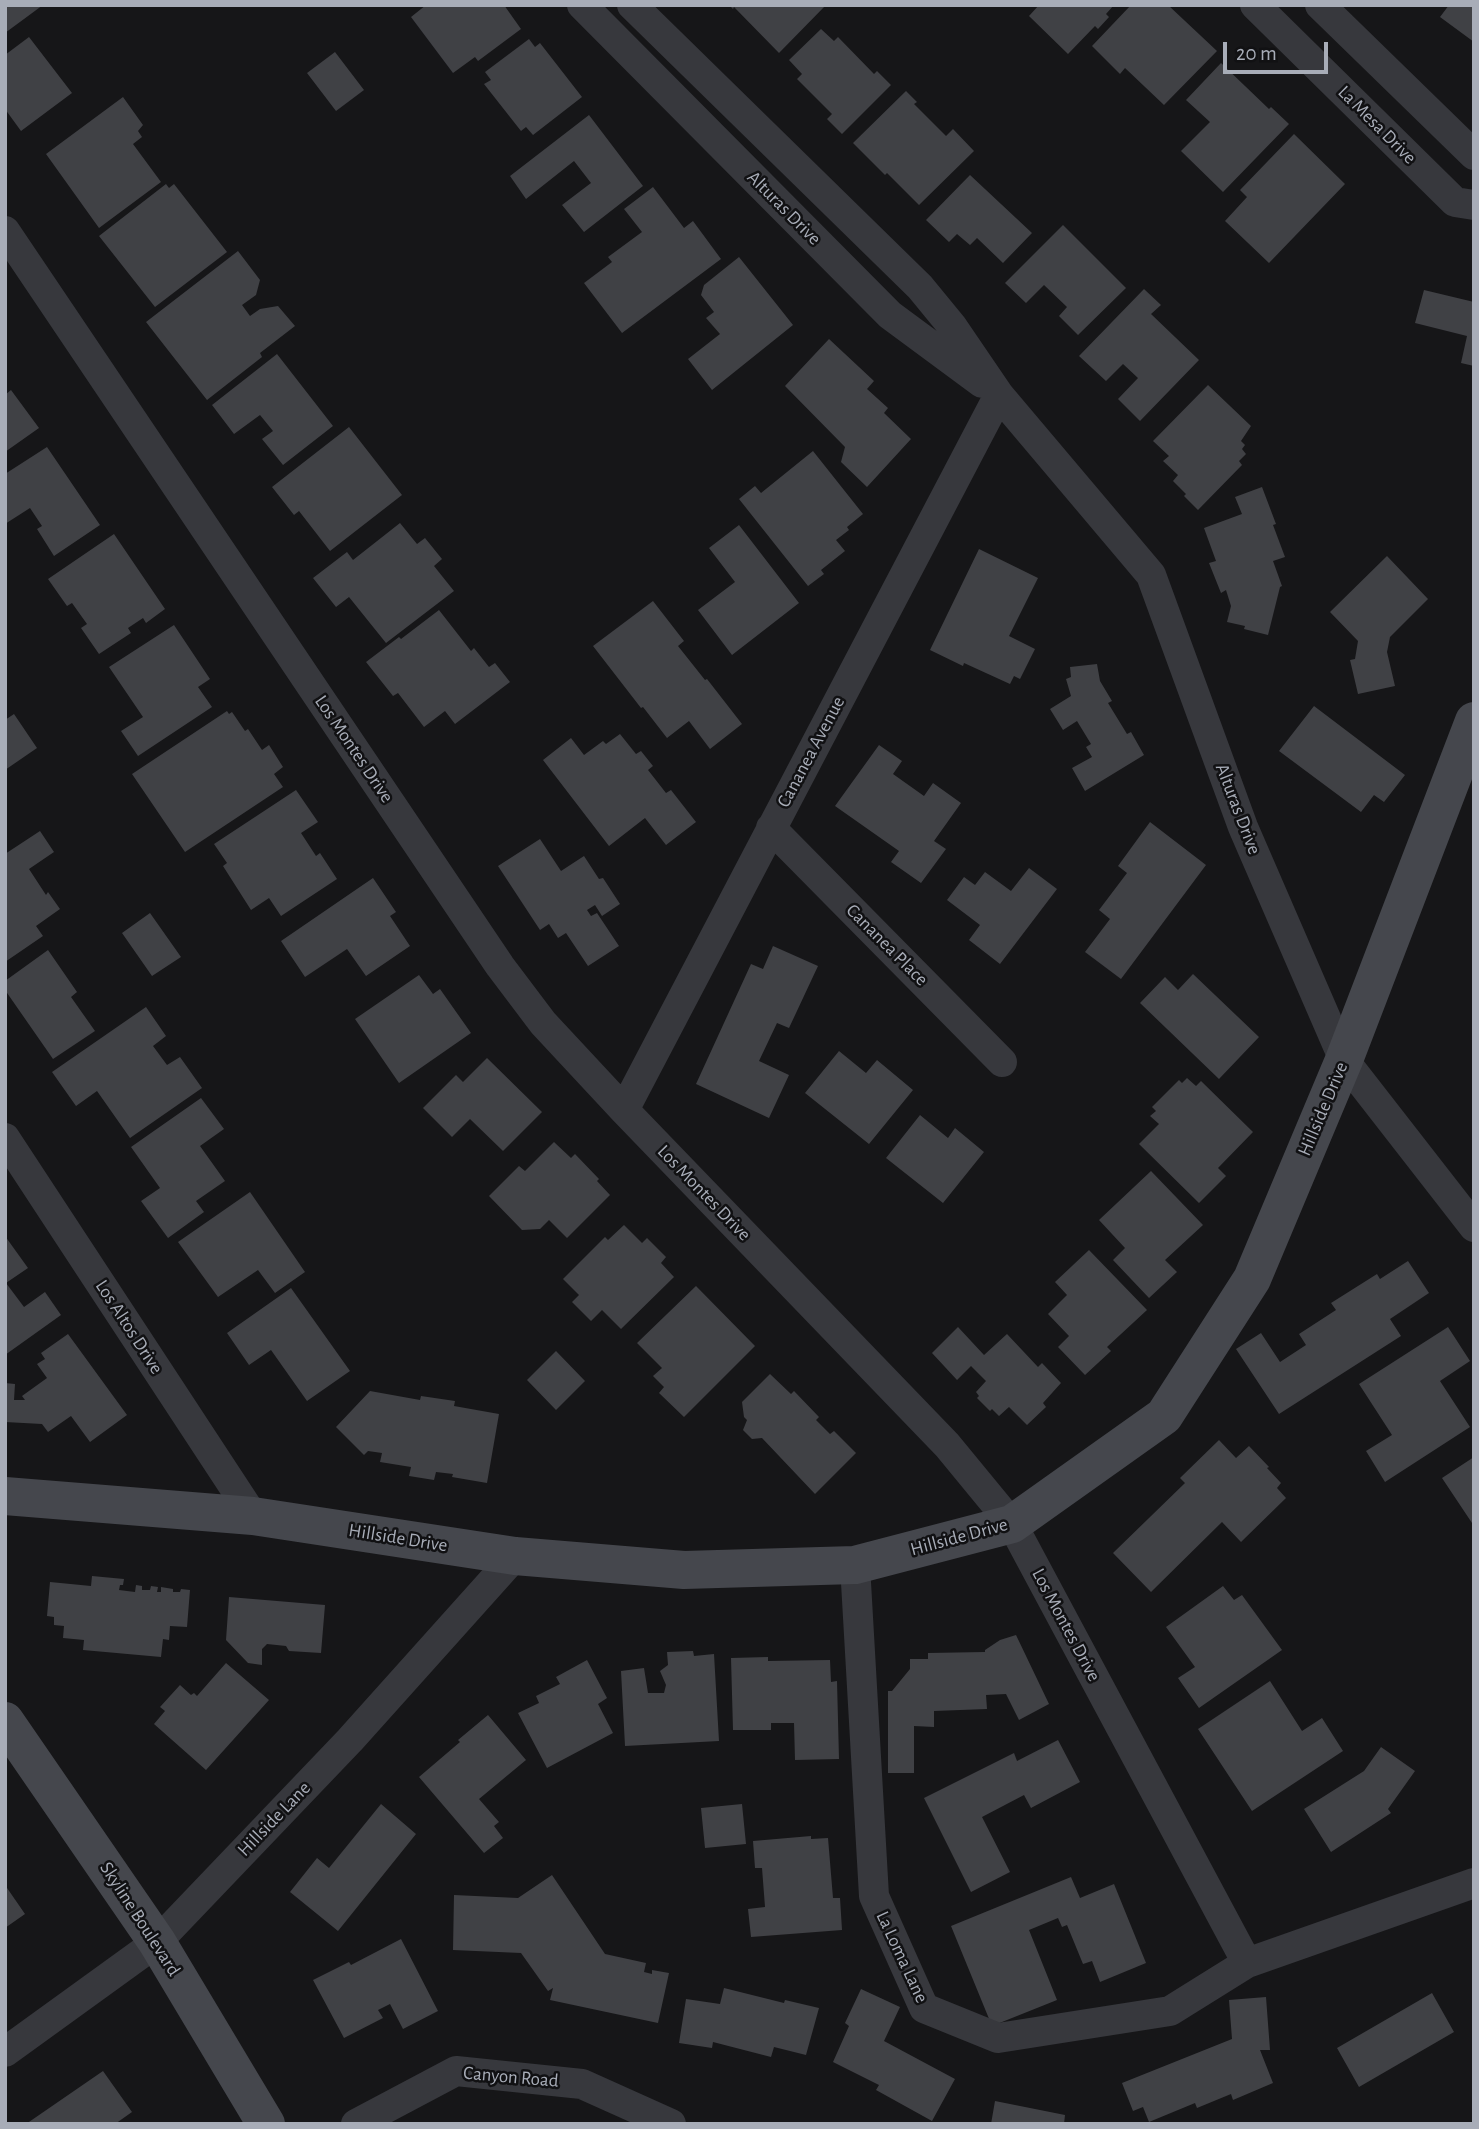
<!DOCTYPE html>
<style>
body{margin:0}
#map{position:relative;width:1479px;height:2129px;overflow:hidden;background:#161618;font-family:"Alegreya Sans",sans-serif}
canvas{display:block}
.frame{position:absolute;inset:0;border:7px solid #a8adb8;pointer-events:none}
.scale{position:absolute;left:1223px;top:42px;width:105px;height:32px;box-sizing:border-box;border:4px solid #a8adb8;border-top:0;padding-left:9px;font-size:21px;line-height:24px;white-space:nowrap;color:#a8adb8;-webkit-text-stroke:5px #111113;paint-order:stroke}
</style>
<div id="map">
<canvas width="1479" height="2129"></canvas>
<div class="frame"></div>
<div class="scale">20 m</div>
</div>
<script>
const ctx = document.querySelector('canvas').getContext('2d');
ctx.lineJoin = 'round';
function paint(path, color) {
  ctx.fillStyle = color;
  ctx.fill(path, 'evenodd');
}
function shape(rows) {
  const path = new Path2D();
  for (const r of rows) {
    path.moveTo(r[0], r[1]);
    for (let i = 2; i < r.length; i += 2) path.lineTo(r[i], r[i + 1]);
  }
  return path;
}
function trace(path, color, width, dash) {
  ctx.strokeStyle = color;
  ctx.lineWidth = width;
  ctx.lineCap = dash ? 'butt' : 'round';
  ctx.setLineDash(dash || []);
  ctx.stroke(path);
}
function label(font, color, halo, rows, align = 'center') {
  ctx.font = font + ' "Alegreya Sans",sans-serif';
  ctx.lineWidth = 5;
  ctx.setLineDash([]);
  ctx.textBaseline = 'middle';
  ctx.strokeStyle = halo;
  ctx.fillStyle = color;
  for (const [text, x, y, turn = 0] of rows) {
    ctx.save();
    ctx.translate(x, y);
    ctx.rotate((+turn || 0) * Math.PI / 180);
    ctx.textAlign = isNaN(turn) ? turn : align;
    if (halo) ctx.strokeText(text, 0, 0);
    ctx.fillText(text, 0, 0);
    ctx.restore();
  }
}
paint(shape([
 [5,5,43,5,5,33],
 [426,5,504,5,521,29,478,61,475,57,453,73,411,17],
 [729,5,826,5,779,53,734,7,733,9],
 [1039,5,1114,5,1106,14,1109,17,1098,29,1095,26,1068,54,1029,16],
 [1131,5,1168,5,1217,51,1164,105,1125,68,1120,74,1092,46],
 [1449,5,1474,5,1474,42,1440,17],
 [821,29,834,41,838,37,874,74,877,71,891,85,842,134,827,119,832,114,797,79,802,74,789,60],
 [29,37,72,93,21,131,5,109,5,55],
 [529,39,535,47,540,43,582,97,533,135,526,127,521,131,484,84,491,80,485,72],
 [335,52,364,90,336,111,307,73],
 [1221,63,1269,109,1271,107,1289,124,1223,192,1181,151,1210,122,1186,100],
 [906,91,917,102,914,104,946,136,953,129,974,151,919,205,887,173,885,175,853,143],
 [123,97,143,125,138,131,142,137,133,144,161,182,99,228,46,154],
 [589,115,643,186,584,232,562,205,591,183,574,161,526,199,510,176],
 [1294,134,1345,184,1269,263,1225,221,1247,197,1240,190],
 [970,175,1032,233,1003,263,977,238,970,245,957,234,949,242,926,220],
 [166,184,169,188,174,184,227,252,155,307,99,236],
 [653,187,684,228,693,221,721,259,622,333,584,283,612,262,608,257,642,232,624,209],
 [1063,225,1126,288,1078,335,1059,316,1067,307,1044,285,1026,303,1005,283],
 [238,251,260,280,256,295,242,305,250,316,260,309,278,306,295,326,260,353,262,357,207,400,146,322],
 [739,257,793,325,712,390,688,359,720,334,706,318,714,312,701,295,704,285],
 [1144,289,1161,305,1151,314,1199,360,1140,421,1118,399,1138,378,1123,364,1106,381,1079,356],
 [1424,290,1474,302,1474,366,1461,363,1467,336,1415,323],
 [829,339,874,381,867,389,888,408,884,413,911,439,867,487,841,462,845,447,785,386],
 [277,354,333,426,283,465,262,439,273,431,260,415,234,434,212,405],
 [1208,385,1251,426,1241,441,1245,445,1242,449,1246,454,1239,461,1242,465,1198,510,1184,496,1186,494,1173,481,1178,475,1163,461,1169,456,1153,441],
 [11,390,39,428,5,452,5,395],
 [349,427,402,495,330,551,299,511,294,515,272,487],
 [47,447,100,525,54,556,37,529,42,526,30,508,5,524,5,474],
 [813,451,863,514,847,527,849,530,836,540,845,551,821,570,824,574,808,586,739,499,755,486,761,493],
 [1262,487,1276,524,1273,525,1285,557,1273,561,1282,586,1280,587,1268,635,1244,629,1245,626,1227,622,1231,606,1226,590,1221,593,1209,563,1216,561,1204,528,1242,514,1235,497],
 [400,523,417,544,425,538,442,559,434,566,454,591,386,643,349,597,336,607,313,578,347,552,353,560],
 [739,525,799,603,732,655,698,610,735,582,709,548],
 [114,534,165,609,146,623,143,618,128,628,131,633,99,654,81,628,87,624,72,603,67,606,48,579],
 [979,549,1038,578,1009,636,1035,649,1020,679,1014,676,1010,684,964,663,963,666,930,650],
 [1387,556,1428,599,1390,637,1387,652,1395,686,1358,694,1350,660,1355,659,1358,641,1330,612],
 [653,601,684,641,678,646,705,680,707,679,742,724,710,749,689,721,667,738,643,707,641,708,593,646],
 [439,610,471,651,474,648,489,667,495,663,510,682,455,724,445,711,424,727,398,693,393,696,366,662,399,637,401,639],
 [174,625,210,679,198,687,212,707,138,756,121,731,143,717,109,667],
 [1097,664,1100,681,1112,701,1108,703,1127,734,1131,732,1144,755,1085,791,1072,768,1092,757,1086,747,1091,744,1077,721,1063,730,1050,709,1071,696,1066,679,1071,677,1070,667],
 [1314,706,1405,775,1384,802,1374,795,1361,812,1279,751],
 [227,711,229,714,232,712,245,731,248,729,262,750,269,745,283,767,274,774,283,787,185,852,132,774],
 [14,714,37,748,5,770,5,720],
 [620,734,636,754,641,751,653,766,648,770,666,793,671,790,696,822,666,845,645,818,609,846,543,760,571,738,584,755,603,741,606,744],
 [879,745,902,761,893,774,924,796,933,783,961,803,934,841,946,849,921,883,891,862,899,851,835,806],
 [296,790,318,822,301,833,316,856,320,853,337,879,281,916,269,898,251,910,223,866,227,863,214,844],
 [1150,822,1206,865,1121,979,1085,952,1110,919,1099,910,1127,873,1118,866],
 [40,831,54,852,29,869,46,895,48,892,60,909,36,926,43,936,5,962,5,854],
 [540,839,561,871,584,856,599,879,603,878,620,904,602,916,595,905,587,910,591,916,597,913,619,946,588,966,566,933,558,938,549,924,540,930,498,866],
 [1029,868,1057,889,1000,964,969,940,980,925,947,900,964,877,975,885,985,872,1011,891],
 [373,878,396,912,390,916,410,946,366,976,347,949,305,977,281,941],
 [150,913,181,957,152,976,122,933],
 [773,946,818,966,789,1028,777,1023,759,1061,789,1075,769,1118,696,1084,751,964,763,969],
 [48,950,77,992,71,997,95,1031,53,1059,5,990,5,981],
 [1193,974,1259,1037,1219,1079,1140,1003,1165,977,1178,990],
 [419,975,433,994,440,989,471,1033,399,1083,355,1019],
 [146,1007,166,1036,153,1046,167,1065,180,1057,202,1088,130,1138,97,1091,76,1106,52,1072],
 [839,1051,866,1073,877,1060,913,1090,869,1144,805,1093],
 [487,1058,542,1112,503,1151,470,1119,452,1137,423,1108,456,1075,463,1082],
 [1187,1078,1196,1086,1201,1081,1253,1132,1218,1168,1226,1176,1199,1203,1139,1144,1159,1124,1150,1116,1156,1111,1152,1107,1179,1080,1182,1083],
 [201,1098,224,1129,200,1146,225,1181,196,1201,204,1212,168,1238,141,1201,160,1188,131,1147],
 [920,1115,948,1138,955,1128,984,1152,943,1203,886,1158],
 [554,1142,571,1158,575,1154,599,1179,597,1181,610,1195,567,1238,549,1220,540,1229,522,1230,489,1196,519,1166,525,1171],
 [1151,1171,1203,1225,1165,1260,1177,1272,1149,1298,1113,1260,1125,1248,1099,1220],
 [250,1192,305,1272,275,1293,258,1270,218,1297,178,1242],
 [624,1225,642,1243,647,1238,666,1257,661,1263,674,1277,621,1329,602,1310,591,1321,572,1302,579,1295,563,1279,605,1237,608,1240],
 [5,1236,28,1268,6,1283,24,1307,45,1292,61,1315,5,1355],
 [1089,1250,1147,1310,1107,1347,1111,1351,1085,1375,1058,1347,1069,1336,1048,1314,1067,1295,1055,1282],
 [1408,1261,1429,1293,1390,1319,1401,1336,1279,1414,1236,1349,1261,1333,1280,1362,1306,1345,1299,1334,1336,1310,1331,1303,1377,1274,1380,1279],
 [696,1286,755,1346,684,1417,659,1393,664,1387,653,1376,662,1368,637,1343],
 [291,1288,350,1371,307,1401,271,1350,249,1365,227,1333],
 [958,1327,984,1355,1007,1334,1038,1367,1042,1363,1061,1383,1043,1403,1046,1407,1027,1425,1009,1407,999,1416,992,1409,990,1411,977,1398,979,1396,976,1392,986,1381,971,1366,957,1380,932,1353],
 [1448,1327,1470,1361,1440,1381,1470,1427,1385,1482,1366,1451,1392,1435,1359,1384],
 [68,1334,127,1415,90,1442,71,1416,48,1432,42,1424,5,1422,5,1383,15,1384,14,1400,25,1400,22,1396,47,1378,37,1364,45,1359,41,1353],
 [556,1351,585,1381,556,1410,527,1380],
 [770,1374,791,1394,794,1391,819,1417,816,1420,830,1434,834,1431,856,1453,815,1494,762,1438,752,1439,743,1430,747,1420,744,1417,742,1402],
 [370,1391,420,1400,421,1396,455,1401,454,1406,499,1414,487,1483,452,1477,453,1474,436,1472,434,1480,409,1476,411,1467,380,1462,382,1453,368,1451,364,1455,336,1427],
 [1219,1440,1236,1458,1249,1446,1269,1467,1267,1468,1281,1483,1277,1488,1286,1498,1241,1542,1222,1522,1151,1592,1113,1553,1185,1483,1180,1478],
 [1474,1457,1474,1526,1442,1478],
 [92,1576,124,1579,123,1585,120,1585,119,1590,135,1592,136,1585,142,1586,142,1590,150,1590,151,1586,158,1587,157,1592,161,1592,161,1587,173,1589,173,1592,180,1592,181,1589,190,1590,187,1627,170,1626,169,1640,163,1639,161,1657,83,1650,84,1640,63,1638,64,1626,54,1625,54,1617,47,1616,50,1582,91,1586],
 [1223,1586,1234,1600,1242,1595,1282,1650,1199,1708,1178,1678,1195,1667,1166,1627],
 [229,1597,325,1605,321,1653,289,1651,286,1646,267,1644,262,1649,262,1665,248,1663,226,1640],
 [1016,1635,1049,1704,1019,1720,1006,1694,986,1695,987,1709,934,1711,934,1727,914,1726,914,1773,888,1773,888,1691,892,1691,910,1669,910,1659,928,1659,928,1653,985,1652,985,1650,1000,1640],
 [693,1651,694,1656,714,1654,719,1741,625,1746,621,1671,644,1668,648,1693,664,1693,666,1685,660,1671,668,1665,667,1652],
 [768,1657,768,1661,830,1660,831,1682,837,1681,839,1759,795,1760,794,1723,771,1723,771,1730,733,1730,731,1658],
 [587,1660,607,1698,598,1704,613,1733,547,1768,518,1713,539,1703,536,1696,560,1684,556,1677],
 [226,1663,269,1700,206,1770,154,1724,165,1711,160,1707,180,1685,191,1695,194,1693,197,1696],
 [1270,1681,1302,1731,1322,1718,1343,1751,1252,1811,1198,1729],
 [488,1715,526,1760,479,1799,499,1822,494,1826,503,1838,484,1853,419,1777,460,1742,458,1740],
 [1058,1740,1080,1782,1031,1808,1024,1795,982,1817,1010,1872,971,1892,924,1798,1014,1753,1017,1761],
 [1381,1747,1415,1771,1388,1809,1391,1813,1331,1852,1304,1809,1364,1771],
 [381,1804,416,1834,338,1931,290,1892,317,1858,329,1868],
 [742,1804,746,1844,705,1848,701,1808],
 [811,1836,811,1839,828,1838,833,1898,840,1898,842,1930,751,1937,748,1909,765,1907,762,1868,755,1868,753,1841],
 [552,1875,605,1954,646,1963,644,1972,652,1974,652,1970,669,1973,658,2023,550,2000,553,1988,548,1991,521,1953,453,1950,454,1895,518,1898],
 [1071,1877,1080,1898,1114,1884,1146,1963,1100,1982,1092,1961,1083,1964,1067,1925,1062,1927,1058,1918,1029,1930,1057,2000,992,2026,951,1926],
 [5,1885,25,1914,5,1928],
 [401,1939,438,2011,403,2029,390,2004,378,2010,383,2018,344,2038,313,1980,349,1962,351,1965],
 [724,1988,784,2003,785,2000,819,2008,806,2055,774,2047,771,2057,713,2042,712,2048,679,2043,686,1999,720,2004],
 [861,1989,900,2007,884,2041,955,2079,932,2121,876,2090,879,2085,833,2062,849,2026,845,2023],
 [1432,1993,1454,2032,1359,2087,1337,2048],
 [1266,1997,1270,2050,1260,2050,1273,2083,1233,2100,1231,2094,1197,2108,1195,2103,1149,2122,1143,2107,1133,2111,1122,2083,1232,2039,1229,2000],
 [103,2071,132,2112,115,2124,26,2124],
 [995,2101,1065,2115,1064,2124,991,2124]
]), '#404145');
trace(shape([
 [582,5,890,315,982,383],
 [632,5,920,287,952,326,999,395,1151,575,1243,827,1344,1060,1474,1227],
 [1255,5,1455,202,1474,205],
 [1320,5,1474,155],
 [5,231,500,966,543,1023,624,1110,947,1445,1012,1524,1247,1963],
 [771,828,1002,1062],
 [624,1110,999,395],
 [5,1138,253,1516],
 [855,1565,874,1896,924,2008,998,2038,1170,2011,1247,1963,1474,1883],
 [5,2052,157,1942,350,1740,515,1556],
 [356,2124,456,2071,582,2084,671,2124]
]), '#37383d', 30);
trace(shape([
 [5,1496,253,1516,515,1556,684,1570,855,1565,1012,1524,1164,1416,1252,1279,1344,1060,1474,721],
 [5,1721,157,1942,266,2124]
]), '#45474d', 38);
label('19px', '#a8adb8', '#111113', [
 ["La Mesa Drive",1377,125,45],
 ["Alturas Drive",784,208,45],
 ["Los Montes Drive",354,749,56],
 ["Cananea Avenue",811,752,-62],
 ["Alturas Drive",1238,809,69],
 ["Cananea Place",887,945,45],
 ["Hillside Drive",1323,1109,-67],
 ["Los Montes Drive",704,1193,46],
 ["Los Altos Drive",129,1327,57],
 ["Hillside Drive",959,1537,-15],
 ["Hillside Drive",398,1538,9],
 ["Los Montes Drive",1066,1625,62],
 ["Hillside Lane",274,1819,-46],
 ["Skyline Boulevard",140,1919,57],
 ["La Loma Lane",902,1957,65],
 ["Canyon Road",511,2077,5]
]);
</script>
